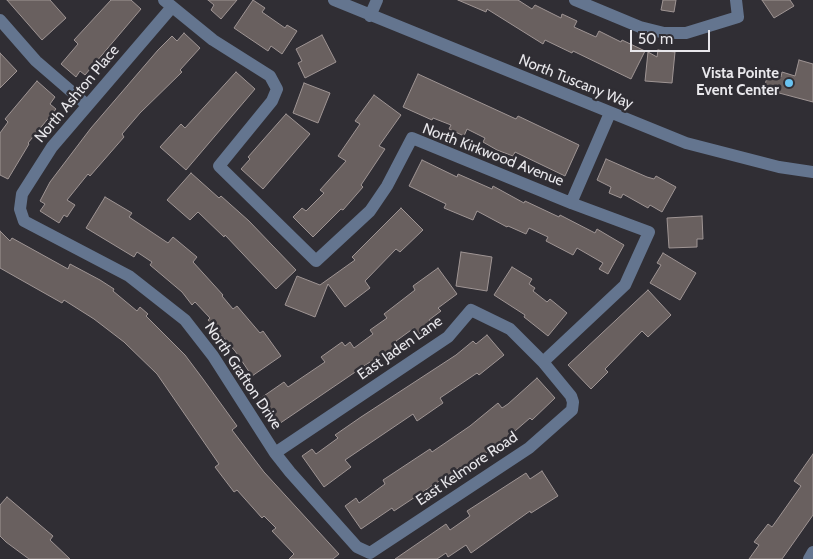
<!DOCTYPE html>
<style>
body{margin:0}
#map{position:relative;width:813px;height:559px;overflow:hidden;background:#302e34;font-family:Cabin,sans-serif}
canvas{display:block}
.scale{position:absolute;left:630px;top:30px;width:80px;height:22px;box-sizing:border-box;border:2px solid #e8e7eb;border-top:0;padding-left:6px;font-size:15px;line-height:18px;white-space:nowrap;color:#e8e7eb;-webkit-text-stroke:4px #302e34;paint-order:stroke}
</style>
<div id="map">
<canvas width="813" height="559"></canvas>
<div class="scale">50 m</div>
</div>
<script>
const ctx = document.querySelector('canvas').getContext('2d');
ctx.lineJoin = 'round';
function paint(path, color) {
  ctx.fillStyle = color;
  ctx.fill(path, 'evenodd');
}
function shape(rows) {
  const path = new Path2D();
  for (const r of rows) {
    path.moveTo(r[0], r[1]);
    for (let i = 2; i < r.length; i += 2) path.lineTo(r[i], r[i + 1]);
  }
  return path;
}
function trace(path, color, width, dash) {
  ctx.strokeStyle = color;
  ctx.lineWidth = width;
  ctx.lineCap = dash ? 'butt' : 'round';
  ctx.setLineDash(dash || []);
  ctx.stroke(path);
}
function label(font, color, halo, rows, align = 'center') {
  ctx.font = font + ' Cabin,sans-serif';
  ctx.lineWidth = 5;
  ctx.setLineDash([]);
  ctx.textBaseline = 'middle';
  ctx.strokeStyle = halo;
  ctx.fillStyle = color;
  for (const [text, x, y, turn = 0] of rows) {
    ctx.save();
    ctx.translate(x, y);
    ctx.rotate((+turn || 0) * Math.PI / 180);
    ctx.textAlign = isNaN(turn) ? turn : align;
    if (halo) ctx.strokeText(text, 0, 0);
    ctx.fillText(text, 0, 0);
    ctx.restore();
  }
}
const building = shape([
 [7,0,50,0,66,18,42,40,7,0],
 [111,0,131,0,141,9,85,75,80,71,76,77,61,64,78,44,74,40,111,0],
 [208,0,237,0,221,19,211,10,214,5,208,0],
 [253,0,265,8,262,12,285,28,287,25,297,31,282,54,271,46,268,51,234,28,253,0],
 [458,0,518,0,532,9,535,5,561,18,562,14,577,21,574,27,596,37,599,31,621,42,622,40,645,51,631,79,573,51,572,53,545,40,543,44,487,9,486,12,458,0],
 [663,0,676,0,674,12,661,10,663,0],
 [762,0,790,0,794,6,774,18,762,0],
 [184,33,200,48,180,70,182,72,140,113,122,134,124,137,90,176,88,174,67,200,75,205,67,217,64,215,59,223,40,211,45,204,40,201,50,182,91,128,158,50,172,36,177,41,184,33],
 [322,35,336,62,305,78,298,63,302,61,296,49,322,35],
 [658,50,675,52,672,83,645,81,648,52,657,57,658,50],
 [0,53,17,71,0,88,0,53],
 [799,60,813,64,813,102,764,89,768,73,781,77,782,72,795,76,799,60],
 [236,72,255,89,186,170,160,147,181,124,185,128,236,72],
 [418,74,516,119,518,116,579,145,565,176,515,152,513,156,497,150,483,142,485,138,467,129,464,136,449,129,451,125,433,118,432,120,403,107,418,74],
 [37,81,55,97,50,104,56,109,28,143,29,144,8,179,0,175,0,133,8,122,5,119,37,81],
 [304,83,330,93,318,123,293,113,304,83],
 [374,95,401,115,379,146,385,149,361,185,363,187,343,210,341,209,313,237,293,217,302,208,306,211,324,193,320,190,346,161,338,156,360,124,355,121,374,95],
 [286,114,310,134,263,189,241,169,250,159,248,157,286,114],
 [606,159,647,177,654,179,656,176,676,187,662,212,650,205,648,208,623,194,621,198,609,193,611,187,597,180,606,159],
 [422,160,457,177,458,174,492,189,493,186,524,203,525,201,559,217,560,215,595,233,597,229,624,245,608,274,599,269,603,263,577,248,573,255,546,241,548,237,529,228,526,234,508,226,507,227,477,211,473,220,444,208,446,204,409,186,422,160],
 [191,173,219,198,221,196,249,221,296,270,276,289,225,235,224,237,198,212,190,220,167,200,191,173],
 [105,197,132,213,129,217,168,243,173,237,197,257,193,262,223,295,222,296,233,309,237,306,260,333,263,331,281,356,252,376,235,351,208,320,210,318,195,302,192,305,182,292,150,265,152,262,137,252,134,257,86,228,105,197],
 [401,208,423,230,400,252,396,249,365,281,370,288,345,307,328,284,315,317,285,305,297,276,320,285,355,260,352,257,401,208],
 [702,216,703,239,697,239,697,247,669,248,667,218,702,216],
 [0,231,10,241,12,238,68,269,70,264,100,280,114,289,113,291,137,311,140,307,148,314,146,316,185,355,203,379,237,426,232,430,264,472,339,554,333,559,289,559,294,554,272,531,276,528,264,516,262,518,237,490,234,492,215,467,219,464,157,374,124,342,94,319,64,300,62,303,0,268,0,231],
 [461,252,492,257,487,291,456,286,461,252],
 [663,253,696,273,680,300,650,283,661,265,657,263,663,253],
 [512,267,532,279,529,284,535,288,533,291,547,302,550,299,567,313,548,336,524,317,525,315,494,295,512,267],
 [438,268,457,294,438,308,441,311,429,320,432,324,419,334,414,328,396,341,398,345,372,364,370,362,276,426,258,400,284,382,288,387,325,362,321,357,342,342,345,346,350,342,354,348,373,334,370,330,387,318,384,314,415,290,413,286,438,268],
 [648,290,671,315,648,337,642,331,605,369,608,372,591,389,568,365,648,290],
 [487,335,504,355,479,375,477,373,440,398,443,403,417,421,413,414,345,460,351,467,324,487,302,456,312,449,316,454,338,438,335,435,361,417,456,355,473,341,476,344,487,335],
 [537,378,555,398,532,420,530,418,500,444,460,470,459,468,394,511,392,508,361,529,345,506,356,498,359,503,385,484,383,480,430,449,432,452,470,426,498,403,502,408,508,404,537,378],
 [813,454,813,515,782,559,749,559,759,545,754,542,768,524,772,527,801,486,794,481,813,454],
 [542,471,558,496,531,513,530,511,471,553,466,545,448,557,446,553,437,559,395,559,446,524,450,530,470,516,467,511,526,473,530,479,542,471],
 [7,497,53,536,50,540,70,559,29,559,6,542,0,536,0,505,7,497]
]);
paint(building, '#69605f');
trace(building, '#9f9594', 1);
trace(shape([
 [164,0,213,40,270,76,277,89,272,101,219,166,316,261,370,211,387,186,412,138,571,203,649,232,625,285,543,362],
 [334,0,686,143,779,167,813,172],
 [575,0,640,27,664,33,686,33,738,17,736,0],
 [172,7,52,147,22,194,20,209,24,221,129,276,185,320,213,356,275,453,290,472,357,547,370,553,529,448,572,410,573,402,571,396,543,362,510,329,471,310,448,337,275,453],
 [370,16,377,0],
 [0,20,36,61,87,105],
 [571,203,610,113],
 [809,559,813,552]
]), '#64758f', 12);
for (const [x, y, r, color] of [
 [789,83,5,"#69c3f1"]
]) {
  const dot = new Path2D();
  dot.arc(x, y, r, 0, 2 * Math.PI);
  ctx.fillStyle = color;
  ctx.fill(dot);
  trace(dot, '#302e34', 2);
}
label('bold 15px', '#e8e7eb', '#302e34', [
 ["Vista Pointe",779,74],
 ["Event Center",779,91]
], 'right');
label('15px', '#e8e7eb', '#302e34', [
 ["North Tuscany Way",576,82,22],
 ["North Ashton Place",77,94,-50],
 ["North Kirkwood Avenue",493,155,21],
 ["East Jaden Lane",400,348,-35],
 ["North Grafton Drive",243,376,56],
 ["East Kelmore Road",467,469,-34]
]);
</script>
